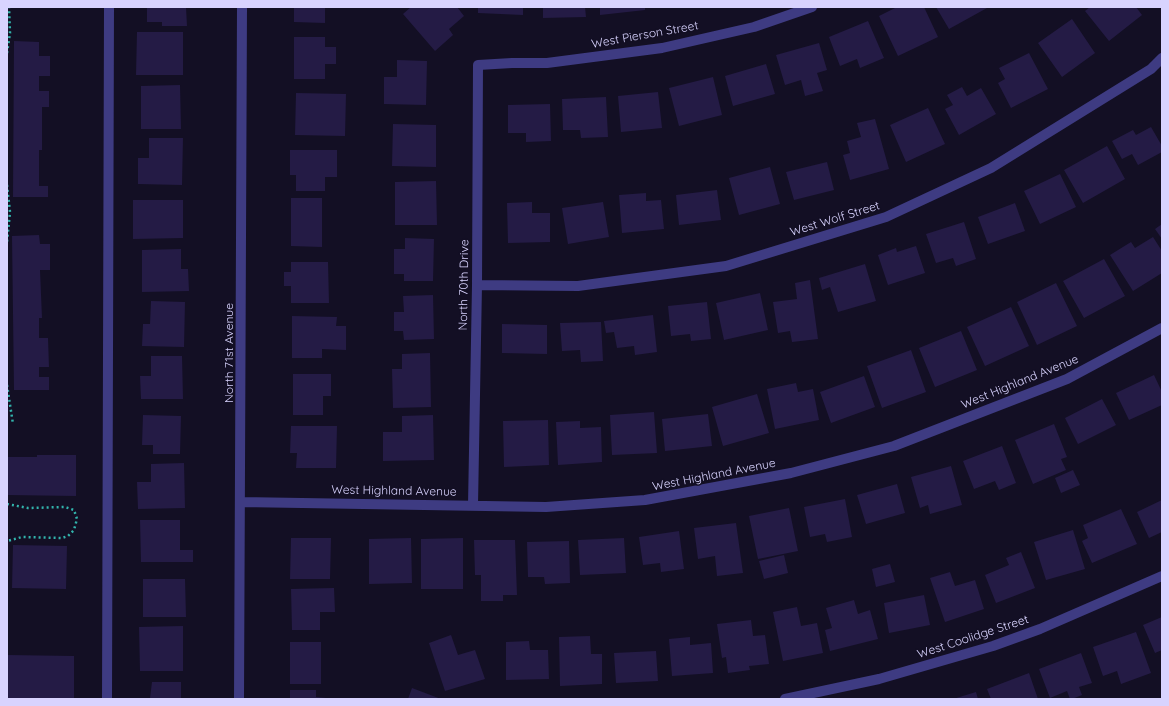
<!DOCTYPE html>
<style>
body{margin:0}
#map{position:relative;width:1169px;height:706px;overflow:hidden;background:#130f24;font-family:Quicksand,sans-serif}
canvas{display:block}
.frame{position:absolute;inset:0;border:8px solid #d8d3fe;pointer-events:none}
</style>
<div id="map">
<canvas width="1169" height="706"></canvas>
<div class="frame"></div>
</div>
<script>
const ctx = document.querySelector('canvas').getContext('2d');
ctx.lineJoin = 'round';
function paint(path, color) {
  ctx.fillStyle = color;
  ctx.fill(path, 'evenodd');
}
function shape(rows) {
  const path = new Path2D();
  for (const r of rows) {
    path.moveTo(r[0], r[1]);
    for (let i = 2; i < r.length; i += 2) path.lineTo(r[i], r[i + 1]);
  }
  return path;
}
function trace(path, color, width, dash) {
  ctx.strokeStyle = color;
  ctx.lineWidth = width;
  ctx.lineCap = dash ? 'butt' : 'round';
  ctx.setLineDash(dash || []);
  ctx.stroke(path);
}
function label(font, color, halo, rows, align = 'center') {
  ctx.font = font + ' Quicksand,sans-serif';
  ctx.lineWidth = 3;
  ctx.setLineDash([]);
  ctx.textBaseline = 'middle';
  ctx.strokeStyle = halo;
  ctx.fillStyle = color;
  for (const [text, x, y, turn = 0] of rows) {
    ctx.save();
    ctx.translate(x, y);
    ctx.rotate((+turn || 0) * Math.PI / 180);
    ctx.textAlign = isNaN(turn) ? turn : align;
    if (halo) ctx.strokeText(text, 0, 0);
    ctx.fillText(text, 0, 0);
    ctx.restore();
  }
}
paint(shape([
 [147,7,186,7,187,26,162,26,162,22,147,22],
 [294,7,325,7,325,23,294,22],
 [411,7,457,7,464,16,449,29,453,35,435,51,403,14],
 [478,7,523,7,523,15,478,13],
 [543,7,585,7,586,17,543,18],
 [600,7,645,7,645,10,600,15],
 [897,7,924,7,938,37,898,56,879,16],
 [936,7,986,7,987,8,949,29],
 [1090,7,1136,7,1142,15,1109,41,1085,11],
 [1072,19,1095,53,1062,77,1038,43],
 [868,21,884,58,860,68,857,59,840,66,829,37],
 [137,32,183,32,183,75,136,75],
 [294,37,325,37,325,47,336,47,336,64,325,64,325,79,294,79],
 [14,41,39,42,39,56,50,56,50,76,39,76,39,91,49,91,49,107,42,107,42,150,39,150,39,186,48,186,48,197,13,197],
 [819,43,827,70,817,73,823,91,805,96,801,80,785,85,776,55],
 [1029,53,1048,89,1011,108,998,83,1005,79,999,68],
 [397,60,427,61,426,105,384,104,384,77,397,77],
 [766,64,775,94,733,106,725,76],
 [713,77,722,115,679,126,669,88],
 [180,85,181,129,141,129,141,86],
 [962,87,967,96,981,88,996,114,959,135,945,109,953,105,947,95],
 [658,92,662,128,621,132,618,96],
 [296,93,346,94,345,136,295,135],
 [606,97,608,137,581,138,580,130,563,130,562,99],
 [550,104,551,141,526,142,526,133,508,133,508,105],
 [928,108,945,144,906,162,890,125],
 [875,119,889,169,850,180,843,155,850,153,847,141,861,137,857,123],
 [393,124,436,125,436,167,392,166],
 [1151,127,1162,146,1162,152,1138,165,1132,154,1122,159,1112,141,1133,130,1136,135],
 [149,138,183,138,182,185,138,184,138,158,149,158],
 [1107,146,1125,179,1083,203,1064,170],
 [290,150,337,150,337,177,325,177,325,191,296,191,296,175,290,175],
 [827,162,834,190,794,200,786,172],
 [770,167,780,204,739,215,729,178],
 [1060,174,1076,207,1040,224,1024,191],
 [436,181,437,225,395,225,395,182],
 [717,190,721,220,679,225,676,195],
 [646,193,646,201,661,200,664,229,622,233,619,195],
 [291,198,322,198,322,247,291,246],
 [133,200,183,200,183,238,133,239],
 [532,202,532,213,550,213,550,242,508,243,507,203],
 [603,202,609,237,568,244,562,208],
 [1015,203,1025,231,988,244,978,217],
 [964,222,976,259,956,266,953,258,936,263,926,234],
 [1162,224,1162,239,1155,229],
 [39,235,40,244,50,244,50,270,40,270,42,318,39,318,39,338,48,338,49,367,39,367,39,377,49,377,49,390,14,390,12,236],
 [1153,237,1162,251,1162,273,1133,291,1110,255,1131,242,1135,248],
 [405,238,434,239,433,281,404,281,404,274,394,274,394,249,405,249],
 [916,246,925,273,888,285,878,255,896,248,897,252],
 [181,249,181,269,188,269,189,291,142,292,142,250],
 [1104,259,1125,296,1084,318,1063,281],
 [291,262,328,262,329,303,291,303,291,286,284,286,284,272,291,272],
 [865,264,876,301,838,312,830,287,822,290,819,278],
 [810,280,818,339,792,342,790,331,778,333,773,302,797,299,795,283],
 [1056,283,1077,326,1037,345,1017,302],
 [760,293,768,330,724,340,716,303],
 [433,295,434,339,404,340,403,331,394,331,394,312,404,312,403,296],
 [151,301,185,302,184,347,142,346,143,324,150,324],
 [707,302,711,339,691,341,690,334,671,336,668,306],
 [1011,307,1029,346,985,366,967,327],
 [653,315,657,352,635,355,634,346,617,348,614,332,606,333,604,321],
 [292,316,337,317,336,326,346,326,346,350,322,349,322,358,292,358],
 [601,322,603,361,581,362,580,350,562,351,560,323],
 [502,324,547,325,547,354,502,353],
 [961,331,977,370,935,387,919,348],
 [911,350,926,392,882,408,867,366],
 [430,353,431,407,393,408,392,369,402,369,402,354],
 [151,356,182,356,183,399,141,399,140,376,151,376],
 [293,374,331,374,331,396,323,396,323,415,293,415],
 [1154,375,1162,392,1162,405,1129,420,1116,393],
 [864,376,875,407,831,423,820,392],
 [796,383,798,392,813,389,819,420,775,429,767,389],
 [757,394,769,433,723,446,712,407],
 [1102,399,1116,425,1078,444,1065,418],
 [654,412,657,453,612,455,610,415],
 [708,414,712,446,665,451,662,419],
 [143,415,181,416,180,454,153,454,153,445,142,445],
 [433,415,434,460,383,461,383,432,402,432,402,416],
 [548,420,549,465,504,467,503,421],
 [580,421,580,428,601,427,602,462,558,465,556,422],
 [1054,424,1067,457,1061,459,1066,470,1033,484,1015,440],
 [291,426,337,426,336,468,296,468,297,453,290,453],
 [1002,446,1016,483,999,490,995,481,974,489,963,461],
 [37,455,76,455,76,496,7,495,7,457,37,457],
 [184,463,185,508,138,509,137,482,151,482,151,464],
 [951,466,962,505,930,514,928,505,920,508,911,477],
 [1073,470,1080,485,1061,493,1055,478],
 [897,484,905,513,866,524,857,495],
 [845,499,852,537,827,542,825,534,810,537,804,507],
 [1162,500,1162,532,1149,538,1137,512],
 [789,508,798,551,758,559,749,516],
 [1121,509,1137,544,1092,563,1082,541,1088,538,1083,525],
 [140,520,180,520,180,550,193,550,193,562,141,562],
 [736,523,743,573,717,576,715,556,698,559,694,528],
 [1073,530,1085,569,1046,580,1034,542],
 [679,531,684,569,661,572,660,563,643,565,639,537],
 [291,538,331,538,330,579,290,579],
 [411,538,412,583,369,584,369,539],
 [463,538,463,589,421,589,421,539],
 [624,538,626,573,580,575,578,540],
 [474,540,515,540,517,595,503,595,503,601,481,601,481,575,475,575],
 [569,541,570,583,545,584,544,577,528,577,527,542],
 [13,545,67,546,66,589,12,588],
 [1021,552,1035,588,996,603,985,575,1009,565,1006,558],
 [784,555,788,573,764,579,759,561],
 [890,564,895,582,876,587,872,569],
 [950,572,955,586,975,580,984,609,945,622,930,578],
 [143,579,185,579,186,617,143,617],
 [334,588,335,612,320,612,320,630,292,630,291,589],
 [924,595,930,625,889,633,884,603],
 [854,600,858,614,870,610,878,639,830,651,825,630,832,628,826,608],
 [797,607,801,626,817,623,823,653,783,661,773,612],
 [1162,617,1162,650,1155,653,1143,625],
 [751,620,753,636,765,635,769,664,749,666,750,670,728,673,726,657,722,658,717,624],
 [183,626,183,671,140,671,139,627],
 [1136,632,1151,673,1121,684,1117,671,1103,676,1093,647],
 [451,635,458,655,475,650,485,679,445,691,429,643],
 [590,636,591,654,602,654,602,684,560,686,559,637],
 [690,637,690,645,711,643,713,673,672,676,669,639],
 [529,641,530,650,548,650,549,679,506,680,506,642],
 [290,642,321,642,321,684,290,684],
 [656,651,658,681,616,683,614,653],
 [1081,653,1092,683,1079,687,1082,695,1072,699,1070,699,1067,691,1050,698,1039,669],
 [7,655,74,656,74,699,7,698],
 [1029,673,1038,699,991,699,987,689],
 [152,682,181,682,181,699,150,698],
 [412,688,441,699,408,699],
 [290,690,316,690,316,697,336,699,290,699],
 [976,692,978,699,953,699]
]), '#241b45');
trace(shape([
 [7,53,10,33,9,7],
 [7,185,10,212,7,242],
 [7,385,13,424],
 [7,504,28,508,65,507,74,510,77,519,74,530,68,536,62,538,22,537,7,541],
 [56,699,56,698]
]), '#32b4ac', 2.5, [2, 3]);
trace(shape([
 [477,285,578,286,726,266,886,217,991,168,1151,69,1162,58],
 [241,502,546,507,645,500,791,473,894,446,1067,379,1162,328],
 [473,505,477,285,478,65,512,63,547,63,662,48,754,27,812,7],
 [107,699,109,7],
 [239,699,242,7],
 [785,699,879,679,993,646,1040,629,1162,576]
]), '#3e3b82', 10);
label('12px', '#d8d3fe', '#130f24', [
 ["West Pierson Street",645,35,-10],
 ["West Wolf Street",835,219,-17],
 ["North 70th Drive",464,285,-89],
 ["North 71st Avenue",229,353,-90],
 ["West Highland Avenue",1020,382,-22],
 ["West Highland Avenue",714,475,-11],
 ["West Highland Avenue",394,491,1],
 ["West Coolidge Street",973,637,-18]
]);
</script>
